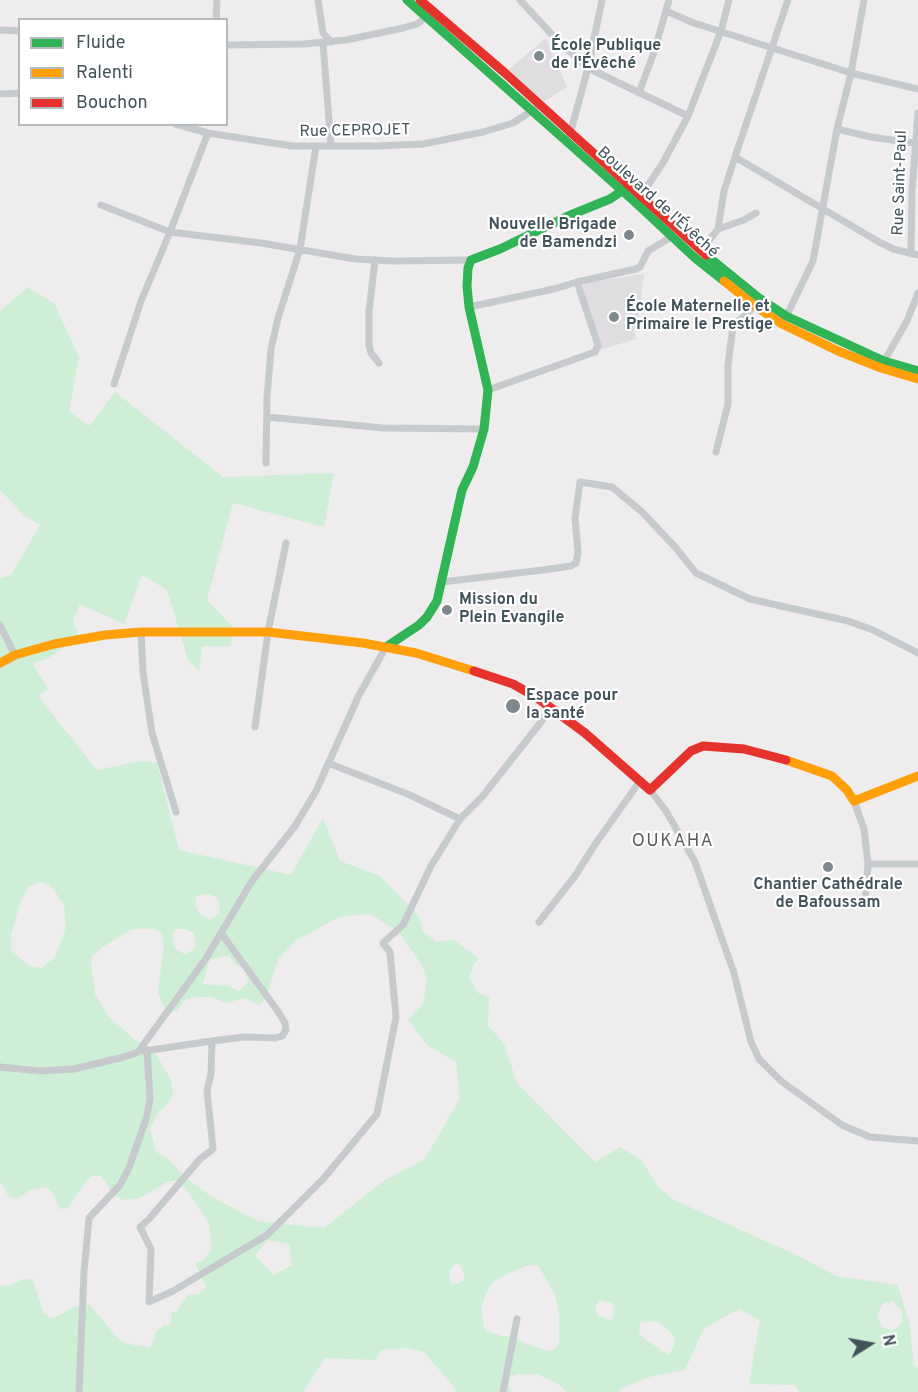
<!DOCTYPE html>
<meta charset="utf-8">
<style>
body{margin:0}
#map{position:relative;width:918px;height:1392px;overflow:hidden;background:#eeeced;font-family:Overpass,sans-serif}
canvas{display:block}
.legend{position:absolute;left:18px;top:18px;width:210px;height:108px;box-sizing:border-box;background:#fff;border:2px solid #b4babd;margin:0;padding:8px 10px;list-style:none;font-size:18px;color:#43535a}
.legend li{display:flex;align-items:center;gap:12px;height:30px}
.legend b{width:30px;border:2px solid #b4babd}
.north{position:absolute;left:840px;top:1314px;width:60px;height:60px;-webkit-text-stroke:4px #fff;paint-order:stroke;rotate:79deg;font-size:16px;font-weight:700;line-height:24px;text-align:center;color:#43535a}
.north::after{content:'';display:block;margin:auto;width:21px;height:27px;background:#43535a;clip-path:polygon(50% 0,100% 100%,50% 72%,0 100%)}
</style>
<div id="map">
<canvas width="918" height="1392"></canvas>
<ul class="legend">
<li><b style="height:8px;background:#30b455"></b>Fluide</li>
<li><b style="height:8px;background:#ff9f0a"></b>Ralenti</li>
<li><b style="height:8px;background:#e5322d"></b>Bouchon</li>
</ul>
<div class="north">N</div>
</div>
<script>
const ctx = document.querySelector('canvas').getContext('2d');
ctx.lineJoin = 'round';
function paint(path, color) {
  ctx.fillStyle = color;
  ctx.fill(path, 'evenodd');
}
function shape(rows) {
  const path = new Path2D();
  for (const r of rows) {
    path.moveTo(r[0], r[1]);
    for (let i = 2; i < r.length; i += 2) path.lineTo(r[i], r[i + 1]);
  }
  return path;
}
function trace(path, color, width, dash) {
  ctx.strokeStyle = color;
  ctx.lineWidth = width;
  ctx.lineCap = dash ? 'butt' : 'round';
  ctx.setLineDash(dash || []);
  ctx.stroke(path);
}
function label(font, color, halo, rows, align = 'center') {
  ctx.font = font + ' Overpass,sans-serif';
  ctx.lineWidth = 4.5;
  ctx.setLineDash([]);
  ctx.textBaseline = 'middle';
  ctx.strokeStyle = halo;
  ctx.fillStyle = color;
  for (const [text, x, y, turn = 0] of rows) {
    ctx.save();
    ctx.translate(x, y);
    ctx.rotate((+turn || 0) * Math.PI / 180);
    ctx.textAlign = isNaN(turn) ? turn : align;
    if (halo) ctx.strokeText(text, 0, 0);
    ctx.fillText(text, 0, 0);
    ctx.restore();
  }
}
paint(shape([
 [546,38,567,87,538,105,503,74],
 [644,274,640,307,637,327,634,329,636,339,600,350,581,287,589,282]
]), '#dfdddf');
paint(shape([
 [28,287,54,303,79,357,69,411,89,426,115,392,223,477,334,473,324,527,233,503,207,600,234,628,231,646,202,646,199,672,188,660,167,590,142,575,124,624,80,604,73,620,79,636,49,658,32,663,48,689,38,696,97,770,140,761,157,763,179,850,291,875,323,818,340,861,380,876,419,916,423,931,436,942,453,939,479,959,474,964,469,977,478,993,489,997,488,1025,504,1044,517,1083,595,1162,621,1147,642,1161,658,1187,674,1200,801,1257,836,1276,898,1285,909,1322,914,1366,918,1368,918,1392,799,1392,795,1385,749,1384,760,1320,739,1309,704,1328,685,1370,652,1376,620,1389,619,1392,567,1392,558,1384,537,1374,519,1374,511,1376,508,1379,509,1388,512,1392,455,1392,455,1388,424,1352,406,1348,382,1350,375,1360,325,1358,303,1392,0,1392,0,1285,7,1286,24,1279,33,1280,43,1312,50,1318,58,1316,73,1307,89,1304,117,1337,124,1343,150,1348,157,1331,164,1325,170,1326,172,1312,176,1312,188,1295,198,1294,206,1287,195,1263,203,1261,212,1250,209,1223,187,1190,177,1181,169,1181,140,1198,123,1200,116,1196,101,1176,93,1175,86,1181,68,1208,60,1209,53,1193,46,1187,30,1190,17,1199,9,1197,0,1181,0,578,11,575,40,525,24,515,0,490,0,311],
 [41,882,50,885,64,904,66,927,55,957,41,968,29,966,11,950,11,934,21,901,28,887],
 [208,894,218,898,220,912,210,920,201,915,196,908,196,898,200,895],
 [370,914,399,932,423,967,427,981,423,1004,408,1019,427,1045,456,1062,460,1099,424,1160,385,1180,324,1228,258,1221,212,1197,185,1177,165,1156,156,1152,150,1128,158,1113,170,1101,173,1095,171,1080,156,1054,135,1040,108,1016,95,994,91,963,92,956,100,949,130,930,144,928,157,930,162,935,164,945,158,992,167,1014,176,1011,186,999,198,997,212,997,226,1003,245,998,259,1005,266,999,278,959,297,940,339,917],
 [176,929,184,929,194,933,196,947,186,955,177,950,173,942,172,933],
 [229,955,236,965,246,969,248,983,238,991,229,986,203,984,209,960],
 [268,1240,289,1244,292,1265,274,1275,255,1256],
 [457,1264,461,1266,465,1279,458,1284,451,1283,449,1273,453,1266],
 [538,1265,555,1295,559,1313,559,1343,555,1349,549,1351,528,1345,514,1337,502,1336,486,1331,484,1327,481,1309,486,1293,493,1282,504,1275,526,1266],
 [600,1300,612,1303,614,1311,612,1320,598,1316,595,1307],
 [893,1301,902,1311,902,1321,896,1329,889,1330,882,1327,877,1316,882,1304],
 [650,1321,659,1322,673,1335,675,1343,669,1355,646,1340,639,1333,640,1323]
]), '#cfeed6');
trace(shape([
 [318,0,323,33,331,42],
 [520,0,557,40,588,68,688,116],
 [666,11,694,23,851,73,918,89],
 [216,20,217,0],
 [0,30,20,31],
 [323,43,331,146],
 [226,45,303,44,346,40,403,28,417,24,426,17],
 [639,93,654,52,669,0],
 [0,94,20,93],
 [175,124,208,133,292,146,378,146,423,144,483,132,513,123,535,109],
 [837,129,871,137,914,143],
 [570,134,588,68,602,0],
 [735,157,879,242,893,249,918,255],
 [639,199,664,161,688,116,721,31,729,0],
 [101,205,170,232,261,243,355,259,393,261,471,260],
 [718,229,744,220,756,213],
 [699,253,718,229,724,191,735,157,788,0],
 [911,254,912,191,918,113],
 [375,260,369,311,369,345,371,353,379,363],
 [469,307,554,289,577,282,636,269,640,267,648,251,671,237],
 [785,319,813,261,837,129,851,73,864,0],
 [883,363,907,321,918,293],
 [114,384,141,301,170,232,208,133],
 [488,390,595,352,598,345,577,282],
 [267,417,383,428,484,429],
 [716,452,728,404,728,365,733,326,755,306],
 [266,463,267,397,271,349,278,318,300,249,316,146],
 [442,582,543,570,571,566,576,563,578,552,575,518,580,482,612,487,642,512,676,548,696,573,750,599,848,621,873,630,918,653],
 [0,625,15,655],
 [141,632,143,672,152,733,176,812],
 [255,727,268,632,286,543],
 [328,763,410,795,460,819],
 [650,790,666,811,695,862,734,973,751,1042,759,1059,781,1081,842,1125,870,1137,918,1141],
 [854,801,864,829,868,864,865,903],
 [868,864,918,864],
 [539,922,575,876,596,843,640,781],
 [212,1041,211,1074,207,1091,213,1149,200,1159,149,1219,140,1227,151,1249,149,1302,173,1291,267,1235,324,1178,377,1114,396,1017,390,952,383,943,403,925,431,866,460,819,482,797,552,708],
 [144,1051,212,1041,244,1037,275,1038,282,1036,286,1030,285,1023,277,1010,221,933],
 [0,1067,41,1071,74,1069,124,1057,138,1052,205,960,252,881,295,826,316,791,359,695,386,647],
 [79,1392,84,1272,89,1218,120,1185,129,1168,147,1116,150,1099,147,1050],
 [503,1392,517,1319]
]), '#c6cacc', 7);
trace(shape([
 [407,0,636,203,695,258,724,281],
 [706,255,759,298,786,316,884,361,918,371],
 [386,647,419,625,427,617,437,601,462,490,473,467,484,429,488,390,469,307,467,286,468,268,471,260,500,249,568,216,610,199,626,188]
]), '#30b455', 9);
trace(shape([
 [724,281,755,306,782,324,838,351,881,368,918,379],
 [0,663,15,655,54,644,105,635,141,632,268,632,363,643,416,653,474,671],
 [786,760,832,776,847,790,854,801,918,776]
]), '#ff9f0a', 9);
trace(shape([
 [420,0,505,73,706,255],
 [474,671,513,684,536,697,585,733,650,790,691,751,703,746,744,749,786,760]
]), '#e5322d', 9);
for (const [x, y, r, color] of [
 [539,56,6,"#7f898d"],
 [629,235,6,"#7f898d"],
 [614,317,6,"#7f898d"],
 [447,610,6,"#7f898d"],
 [513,706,8,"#7f898d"],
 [828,867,6,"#7f898d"]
]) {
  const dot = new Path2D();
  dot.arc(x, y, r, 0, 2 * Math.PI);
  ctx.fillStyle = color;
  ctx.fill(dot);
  trace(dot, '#fff', 2);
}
label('bold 16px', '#43535a', '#fff', [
 ["École Publique",551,47],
 ["de l'Évêché",551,65],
 ["Nouvelle Brigade",617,226,"right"],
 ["de Bamendzi",617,244,"right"],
 ["École Maternelle et",626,308],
 ["Primaire le Prestige",626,326],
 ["Mission du",459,601],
 ["Plein Evangile",459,619],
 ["Espace pour",526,697],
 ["la santé",526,715],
 ["Chantier Cathédrale",828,886,"center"],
 ["de Bafoussam",828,904,"center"]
], 'left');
label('16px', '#43535a', '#fff', [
 ["Rue CEPROJET",355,132,-1],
 ["Rue Saint-Paul",901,183,-88],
 ["Boulevard de l'Évêché",657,203,42]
]);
ctx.letterSpacing = '1.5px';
label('18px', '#585d61', '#fff', [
 ["OUKAHA",673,842]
]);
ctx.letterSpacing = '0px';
</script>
